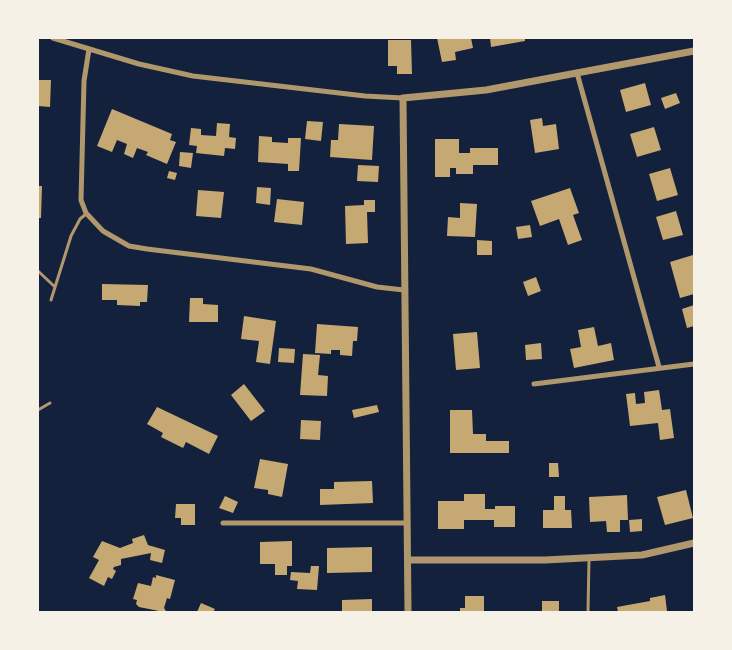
<!DOCTYPE html>
<style>
body{margin:0}
#map{position:relative;width:732px;height:650px;overflow:hidden;background:#14213d;font-family:"Alegreya Sans",sans-serif}
canvas{display:block}
.frame{position:absolute;inset:0;border:39px solid #f6f1e7;pointer-events:none}
</style>
<div id="map">
<canvas width="732" height="650"></canvas>
<div class="frame"></div>
</div>
<script>
const ctx = document.querySelector('canvas').getContext('2d');
ctx.lineJoin = 'round';
function paint(path, color) {
  ctx.fillStyle = color;
  ctx.fill(path, 'evenodd');
}
function shape(rows) {
  const path = new Path2D();
  for (const r of rows) {
    path.moveTo(r[0], r[1]);
    for (let i = 2; i < r.length; i += 2) path.lineTo(r[i], r[i + 1]);
  }
  return path;
}
function trace(path, color, width, dash) {
  ctx.strokeStyle = color;
  ctx.lineWidth = width;
  ctx.lineCap = dash ? 'butt' : 'round';
  ctx.setLineDash(dash || []);
  ctx.stroke(path);
}
paint(shape([
 [437,38,471,38,473,48,455,52,456,60,442,62],
 [490,38,525,38,525,41,491,47],
 [388,40,411,40,412,74,397,74,397,66,388,66],
 [38,80,51,80,50,107,38,106],
 [645,83,651,105,626,112,620,90],
 [676,93,680,103,665,109,661,98],
 [112,109,172,134,170,140,176,142,167,164,146,155,148,152,137,148,133,158,124,154,127,144,117,140,112,152,97,146],
 [542,118,543,126,556,124,559,149,535,153,530,120],
 [307,121,323,122,321,141,305,139],
 [217,123,230,124,229,137,236,138,235,149,225,148,224,156,196,153,197,146,189,145,191,128,201,129,201,135,216,136],
 [339,124,374,126,372,160,330,157,331,140,338,140],
 [654,127,661,150,637,157,630,134],
 [259,136,272,137,272,142,288,143,288,138,301,138,299,171,288,171,288,164,258,162],
 [435,139,459,139,459,153,470,153,470,148,498,148,498,165,473,165,473,174,456,174,456,168,450,168,450,177,435,177],
 [180,152,193,153,191,168,179,166],
 [358,165,379,166,378,182,357,181],
 [670,168,678,195,657,201,649,174],
 [169,171,177,173,175,180,167,178],
 [38,186,42,186,41,218,38,218],
 [257,187,271,188,270,205,256,203],
 [570,188,579,213,573,215,582,240,568,245,559,219,540,226,531,201],
 [198,190,224,192,221,218,196,216],
 [277,199,304,202,302,225,274,222],
 [364,200,375,200,375,212,367,212,368,243,346,244,345,206,364,205],
 [460,203,477,204,475,237,447,236,448,217,460,218],
 [676,211,683,235,663,240,656,217],
 [530,225,532,237,518,239,516,227],
 [477,240,492,241,492,255,477,255],
 [693,255,694,294,680,298,670,262],
 [536,277,541,291,528,296,523,282],
 [102,284,148,285,147,302,140,302,140,306,117,305,117,300,102,300],
 [190,298,203,298,203,304,218,305,218,322,189,322],
 [694,305,694,326,687,328,682,309],
 [244,316,276,321,270,364,256,362,259,341,241,339],
 [317,324,358,327,357,341,353,341,352,356,340,355,340,350,331,350,331,354,315,353],
 [594,327,598,346,611,343,614,360,574,368,570,349,581,347,578,330],
 [477,332,480,368,456,370,453,334],
 [541,343,542,359,526,360,525,345],
 [279,348,295,349,294,363,278,362],
 [303,354,320,355,318,375,328,376,327,396,300,395],
 [244,384,265,411,251,421,231,395],
 [659,390,662,410,670,409,674,438,660,440,658,423,630,426,626,394,635,393,636,404,645,403,644,392],
 [377,405,379,412,354,418,352,410],
 [157,407,218,436,209,454,186,442,183,448,161,437,163,433,147,424],
 [450,410,472,410,473,434,486,434,486,441,509,441,509,453,450,453],
 [301,420,321,421,320,440,300,439],
 [260,459,288,464,282,497,268,494,268,490,254,488],
 [549,463,558,463,559,477,549,477],
 [372,481,373,503,320,505,320,489,334,489,334,482],
 [686,490,693,518,665,525,657,497],
 [464,494,485,494,485,509,495,509,495,506,515,506,515,527,494,527,494,520,464,520,464,529,438,529,438,501,464,501],
 [627,495,628,520,620,520,620,532,607,532,606,521,590,522,589,497],
 [225,496,238,502,233,513,219,508],
 [554,496,565,496,565,510,571,510,572,528,543,528,543,510,554,510],
 [176,504,195,504,195,525,181,525,181,518,175,518],
 [642,519,642,531,630,532,629,520],
 [144,535,148,545,165,550,162,563,150,560,151,553,121,559,121,565,114,567,113,569,116,571,112,579,108,577,104,586,89,578,99,560,93,557,102,541,120,548,133,543,132,539],
 [292,541,292,566,287,566,287,575,275,575,275,564,260,564,260,542],
 [372,547,372,572,327,573,327,548],
 [311,566,319,566,317,590,297,589,298,581,290,580,291,572,310,573],
 [156,575,175,580,170,599,167,598,164,608,166,611,164,612,139,607,136,604,137,600,133,599,138,583,151,586,153,577,156,578],
 [665,595,667,611,618,612,617,607,650,601,650,598],
 [465,596,484,596,484,612,460,612,460,608,465,608],
 [372,599,372,612,342,612,342,600],
 [542,601,559,601,559,612,542,612],
 [201,603,215,609,213,612,197,612]
]), '#c6a872');
trace(shape([
 [38,271,55,287],
 [51,300,71,236,80,219,86,214],
 [38,410,50,403],
 [588,612,589,559]
]), '#b1986c', 3);
trace(shape([
 [53,38,139,64,193,76,365,96,403,98],
 [89,49,84,81,81,200,86,213,103,231,129,246,147,249,311,269,377,287,404,290],
 [577,73,659,367],
 [534,384,694,364],
 [223,523,407,523]
]), '#b1986c', 5);
trace(shape([
 [408,560,545,560,642,555,694,543],
 [408,612,403,98,486,90,694,51]
]), '#b1986c', 7);
</script>
